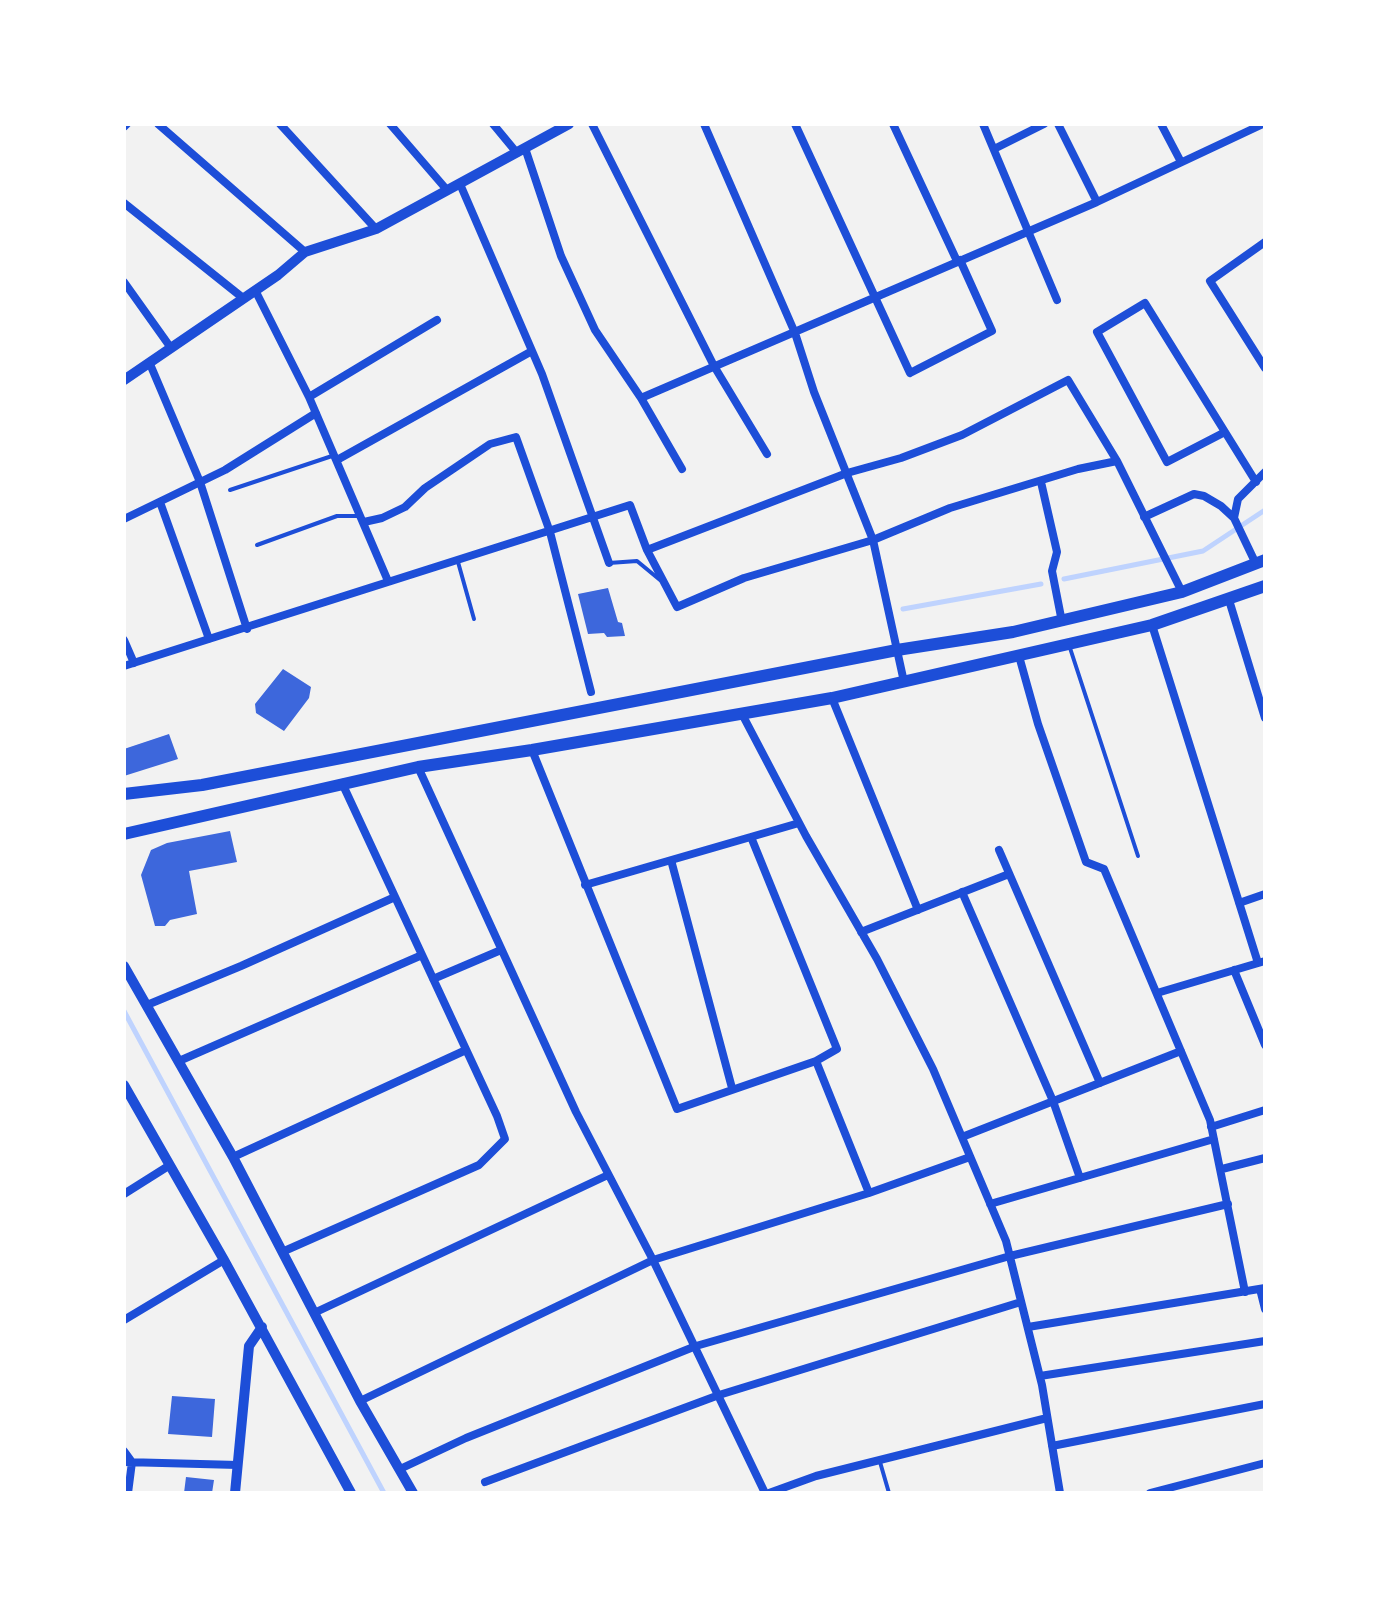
<!DOCTYPE html>
<style>
body{margin:0}
#map{position:relative;width:1389px;height:1617px;overflow:hidden;background:#f2f2f2;font-family:"Times New Roman",serif}
canvas{display:block}
.frame{position:absolute;inset:0;border:126px solid #fff;pointer-events:none}
</style>
<div id="map">
<canvas width="1389" height="1617"></canvas>
<div class="frame"></div>
</div>
<script>
const ctx = document.querySelector('canvas').getContext('2d');
ctx.lineJoin = 'round';
function shape(rows) {
  const path = new Path2D();
  for (const r of rows) {
    path.moveTo(r[0], r[1]);
    for (let i = 2; i < r.length; i += 2) path.lineTo(r[i], r[i + 1]);
  }
  return path;
}
function trace(path, color, width, dash) {
  ctx.strokeStyle = color;
  ctx.lineWidth = width;
  ctx.lineCap = dash ? 'butt' : 'round';
  ctx.setLineDash(dash || []);
  ctx.stroke(path);
}
function paint(path, color) {
  ctx.fillStyle = color;
  ctx.fill(path, 'evenodd');
}
trace(shape([
 [1064,579,1203,551,1265,510],
 [903,609,1041,584],
 [124,1011,384,1493]
]), '#bfd3fe', 5);
paint(shape([
 [608,588,618,622,622,623,625,636,607,637,604,633,588,634,578,594],
 [283,669,311,687,309,698,284,731,256,713,255,704],
 [169,734,178,759,124,776,124,749],
 [230,831,237,862,189,871,197,914,170,920,165,926,155,926,141,875,151,850,167,843],
 [172,1396,215,1399,212,1437,168,1434],
 [186,1477,214,1480,212,1493,184,1493]
]), '#3d67dc');
trace(shape([
 [230,490,332,456],
 [257,545,337,516,359,516],
 [458,562,474,619],
 [609,563,637,561,660,580],
 [1070,648,1138,856],
 [880,1462,889,1493]
]), '#1d4ed8', 4);
trace(shape([
 [158,124,305,252],
 [280,124,376,229],
 [390,124,447,190],
 [493,124,517,153],
 [592,124,714,366,767,454],
 [704,124,795,333,814,392,873,540,904,682],
 [795,124,910,373,992,331,960,260],
 [893,124,957,261],
 [983,124,1057,300],
 [1058,124,1097,202],
 [1161,124,1181,162],
 [124,127,127,124],
 [525,148,561,256,595,330,641,398,682,469],
 [994,149,1044,124],
 [460,184,542,374,609,563],
 [124,203,243,298],
 [1265,242,1210,281,1265,368],
 [124,282,171,348],
 [255,290,309,397,388,581],
 [150,364,200,482,247,629],
 [309,397,437,320],
 [641,398,1097,202,1263,124],
 [1225,432,1167,462,1097,332,1145,303,1225,432,1256,482],
 [337,460,532,351],
 [1041,482,1057,552,1052,571,1062,622],
 [160,502,209,639],
 [1144,517,1194,494,1204,496,1221,506,1234,518],
 [124,519,225,470,316,413],
 [364,522,382,518,405,507,425,488,490,444,516,437,550,532,591,692],
 [647,550,847,473,901,458,962,435,1068,380,1117,461],
 [1256,564,1234,518,1238,499,1265,472],
 [1229,600,1265,718],
 [1152,625,1258,963],
 [124,640,134,663],
 [1019,656,1038,724,1086,862,1104,869,1210,1120,1245,1292],
 [124,666,630,505,647,550,677,607,744,578,873,540,950,508,1078,469,1117,461,1182,592],
 [832,698,918,910],
 [742,714,806,836,877,959,933,1069,1006,1241,1042,1385,1060,1493],
 [532,750,677,1109,816,1061,837,1049,751,837],
 [418,767,576,1112,653,1260,765,1493],
 [999,850,1100,1083],
 [671,860,732,1088],
 [585,885,799,823],
 [962,892,1053,1101,1080,1178],
 [1239,903,1265,894],
 [861,932,1009,874],
 [1234,970,1265,1045],
 [433,979,501,950],
 [1157,993,1265,961],
 [147,1005,241,966,395,897],
 [179,1061,422,955],
 [816,1061,869,1193],
 [1211,1127,1265,1110],
 [962,1137,1181,1051],
 [233,1157,466,1050],
 [1222,1169,1265,1158],
 [124,1194,170,1165],
 [990,1204,1214,1139],
 [282,1252,479,1165,505,1139,497,1116,342,783],
 [1260,1289,1265,1309],
 [314,1313,608,1175],
 [124,1320,224,1260],
 [1028,1327,1265,1288],
 [1040,1376,1265,1341],
 [360,1401,653,1260,869,1193,970,1157],
 [1052,1446,1265,1404],
 [124,1451,132,1462,128,1493],
 [124,1462,238,1465],
 [400,1469,466,1438,696,1346,1010,1256,1228,1204],
 [485,1482,719,1395,1021,1302],
 [769,1493,816,1476,1047,1418],
 [1150,1493,1265,1463]
]), '#1d4ed8', 8);
trace(shape([
 [124,380,278,275,305,252,376,229,569,124],
 [124,966,233,1157,360,1401,413,1493],
 [124,1085,224,1260,351,1493],
 [235,1493,249,1346,262,1327]
]), '#1d4ed8', 10);
trace(shape([
 [124,794,202,785,897,650,1013,632,1182,592,1265,560],
 [124,834,418,767,532,750,832,698,1152,625,1265,586]
]), '#1d4ed8', 12);
</script>
